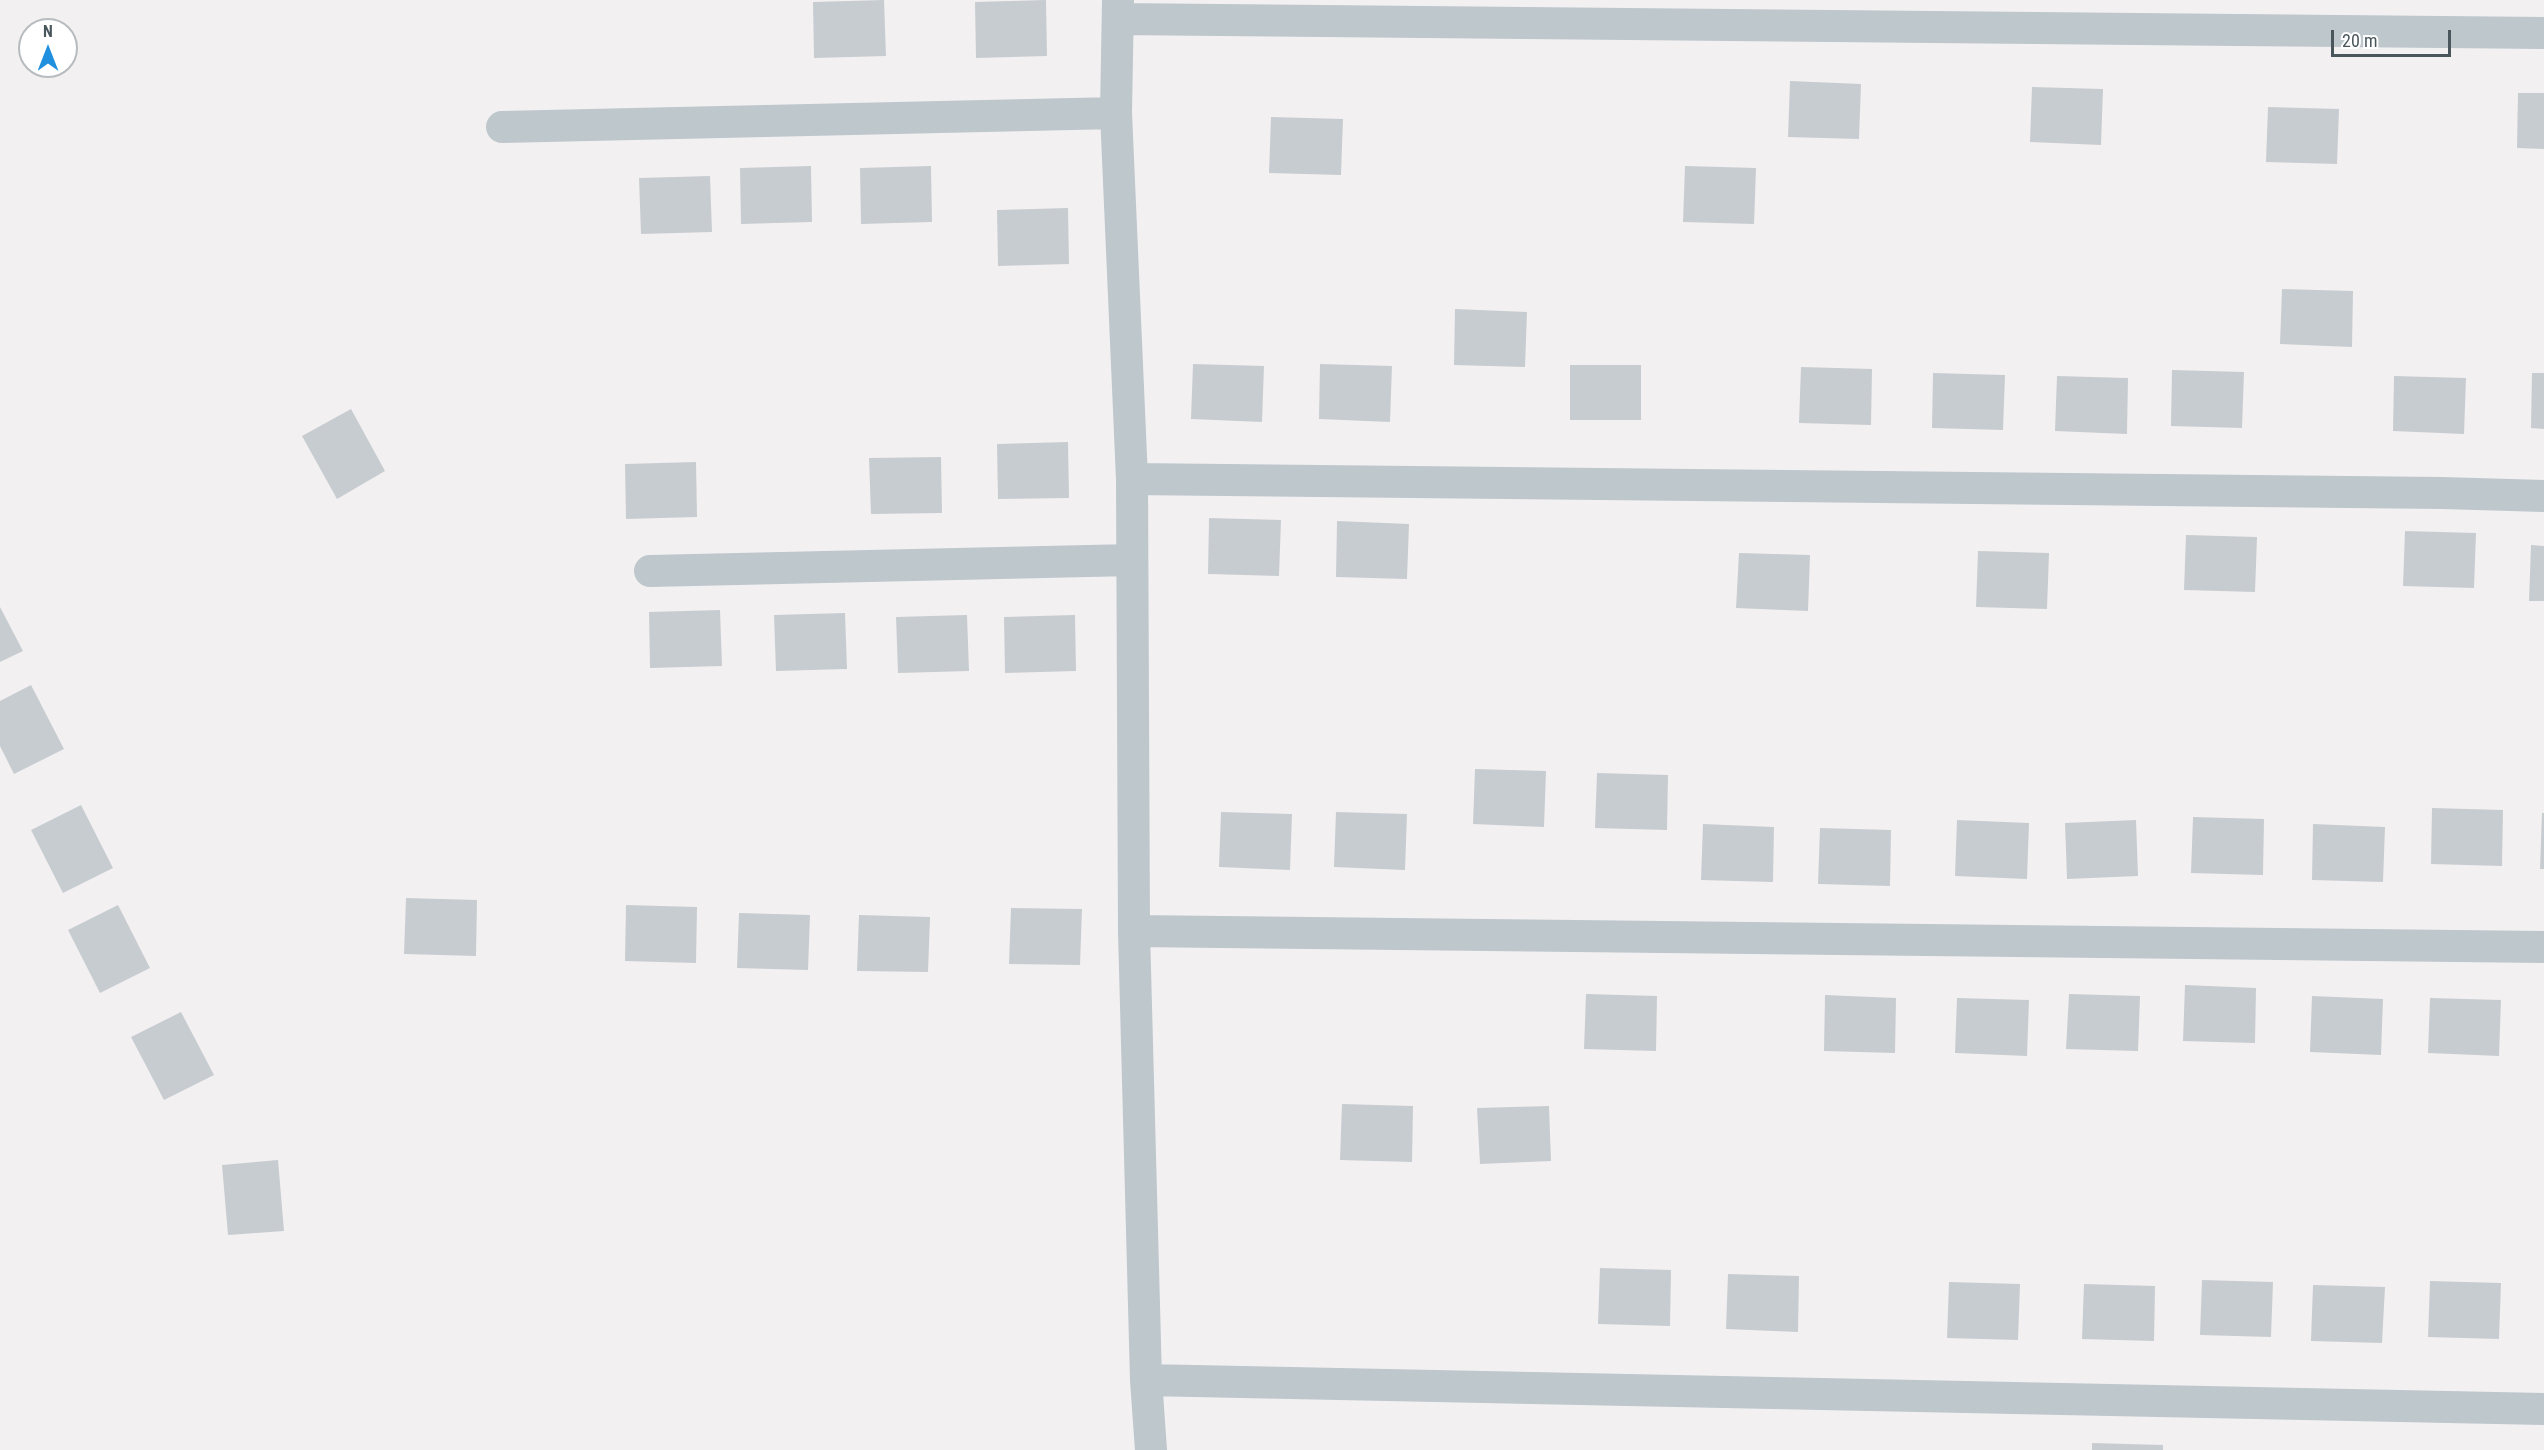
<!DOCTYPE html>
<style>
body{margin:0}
#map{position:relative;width:2544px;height:1450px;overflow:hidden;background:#f3f0f1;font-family:"Roboto Condensed",sans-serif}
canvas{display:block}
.north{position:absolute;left:18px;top:18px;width:60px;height:60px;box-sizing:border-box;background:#fff;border:2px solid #b6bcbe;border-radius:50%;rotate:0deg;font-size:16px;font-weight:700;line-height:24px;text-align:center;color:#49575d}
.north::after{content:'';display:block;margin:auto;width:21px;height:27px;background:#208fdd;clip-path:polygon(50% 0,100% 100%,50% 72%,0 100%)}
.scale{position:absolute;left:2331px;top:30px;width:120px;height:27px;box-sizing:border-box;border:3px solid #49575d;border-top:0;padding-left:8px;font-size:18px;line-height:21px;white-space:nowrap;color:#49575d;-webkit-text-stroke:4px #fff;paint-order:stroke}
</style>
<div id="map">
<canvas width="2544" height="1450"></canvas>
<div class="north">N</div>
<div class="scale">20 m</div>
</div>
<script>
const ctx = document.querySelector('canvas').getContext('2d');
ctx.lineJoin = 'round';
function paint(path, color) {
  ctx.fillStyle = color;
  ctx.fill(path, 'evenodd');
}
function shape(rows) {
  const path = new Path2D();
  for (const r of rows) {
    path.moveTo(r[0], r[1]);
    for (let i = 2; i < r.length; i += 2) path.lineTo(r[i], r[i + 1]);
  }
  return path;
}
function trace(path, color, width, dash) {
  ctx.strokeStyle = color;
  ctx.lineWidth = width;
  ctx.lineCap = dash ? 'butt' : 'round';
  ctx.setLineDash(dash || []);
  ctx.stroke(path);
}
paint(shape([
 [884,0,886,56,814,58,813,2],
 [1046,0,1047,56,976,58,975,2],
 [1790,81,1861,84,1859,139,1788,137],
 [2032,87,2103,89,2101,145,2030,142],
 [2518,93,2544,93,2544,149,2517,148],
 [2268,107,2339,109,2337,164,2266,162],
 [1271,117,1343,119,1341,175,1269,173],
 [811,166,812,222,741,224,740,168],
 [931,166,932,222,861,224,860,168],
 [1685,166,1756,168,1754,224,1683,222],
 [710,176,712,232,641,234,639,178],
 [1068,208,1069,264,998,266,997,210],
 [2282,289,2353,291,2352,347,2280,344],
 [1455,309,1527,312,1525,367,1454,365],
 [1193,364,1264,366,1262,422,1191,419],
 [1320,364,1392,366,1390,422,1319,419],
 [1570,365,1641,365,1641,420,1570,420],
 [1801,367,1872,369,1871,425,1799,423],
 [2172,370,2244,372,2242,428,2171,426],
 [1933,373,2005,375,2003,430,1932,428],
 [2532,373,2544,373,2544,429,2531,428],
 [2057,376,2128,378,2127,434,2055,431],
 [2394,376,2466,378,2464,434,2393,431],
 [351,409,385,471,337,499,302,436],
 [1068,442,1069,498,998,499,997,444],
 [941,457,942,513,871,514,869,458],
 [696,462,697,517,626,519,625,464],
 [1209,518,1281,520,1279,576,1208,574],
 [1337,521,1409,524,1407,579,1336,577],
 [2405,531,2476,533,2474,588,2403,586],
 [2186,535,2257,537,2255,592,2184,590],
 [2531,545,2544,546,2544,601,2529,601],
 [1978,551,2049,553,2047,609,1976,607],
 [1739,553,1810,555,1808,611,1736,608],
 [0,607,23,651,0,662],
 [720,610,722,666,650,668,649,612],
 [845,613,847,669,776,671,774,615],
 [967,615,969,671,898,673,896,617],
 [1075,615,1076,671,1005,673,1004,617],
 [31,685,64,749,14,774,0,746,0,701],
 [1475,769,1546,771,1544,827,1473,824],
 [1597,773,1668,775,1667,830,1595,828],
 [81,805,113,868,63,893,31,830],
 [2432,808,2503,810,2502,866,2431,864],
 [1221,812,1292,814,1290,870,1219,867],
 [1336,812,1407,814,1405,870,1334,867],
 [2542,813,2544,813,2544,869,2540,869],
 [2193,817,2264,819,2263,875,2191,873],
 [1957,820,2029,823,2027,879,1955,876],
 [2136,820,2138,876,2067,879,2065,823],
 [1703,824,1774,827,1773,882,1701,880],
 [2313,824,2385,827,2383,882,2312,880],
 [1820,828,1891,830,1890,886,1818,884],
 [406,898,477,900,476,956,404,954],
 [118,905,150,968,100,993,68,930],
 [626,905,697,907,696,963,625,961],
 [1011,908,1082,909,1080,965,1009,964],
 [739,913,810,915,808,970,737,968],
 [859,915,930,917,928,972,857,971],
 [2185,985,2256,988,2255,1043,2183,1041],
 [1586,994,1657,996,1656,1051,1584,1049],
 [2069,994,2140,996,2138,1051,2066,1049],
 [1825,995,1896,998,1895,1053,1824,1051],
 [2312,996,2383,999,2381,1055,2310,1052],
 [1957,998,2029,1000,2027,1056,1955,1053],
 [2430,998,2501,1000,2499,1056,2428,1053],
 [181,1012,214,1075,164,1100,131,1037],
 [1342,1104,1413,1106,1412,1162,1340,1160],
 [1549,1106,1551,1161,1480,1164,1477,1108],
 [278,1160,284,1231,228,1235,222,1165],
 [1600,1268,1671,1270,1670,1326,1598,1324],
 [1728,1274,1799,1276,1798,1332,1726,1329],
 [2202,1280,2273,1282,2271,1337,2200,1335],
 [2430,1281,2501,1283,2499,1339,2428,1337],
 [1949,1282,2020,1284,2018,1340,1947,1338],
 [2084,1284,2155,1286,2154,1341,2082,1339],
 [2313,1285,2385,1287,2382,1343,2311,1341],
 [2092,1443,2163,1445,2163,1450,2092,1450]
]), '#c7ccd0');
trace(shape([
 [1118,0,1116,113,1132,479,1134,931,1146,1380,1151,1450],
 [1118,19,2544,33],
 [502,127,1116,113],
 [1132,479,2442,493,2544,496],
 [650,571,1132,560],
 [1134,931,2544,947],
 [1146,1380,2544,1409]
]), '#bdc7cc', 32);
</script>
